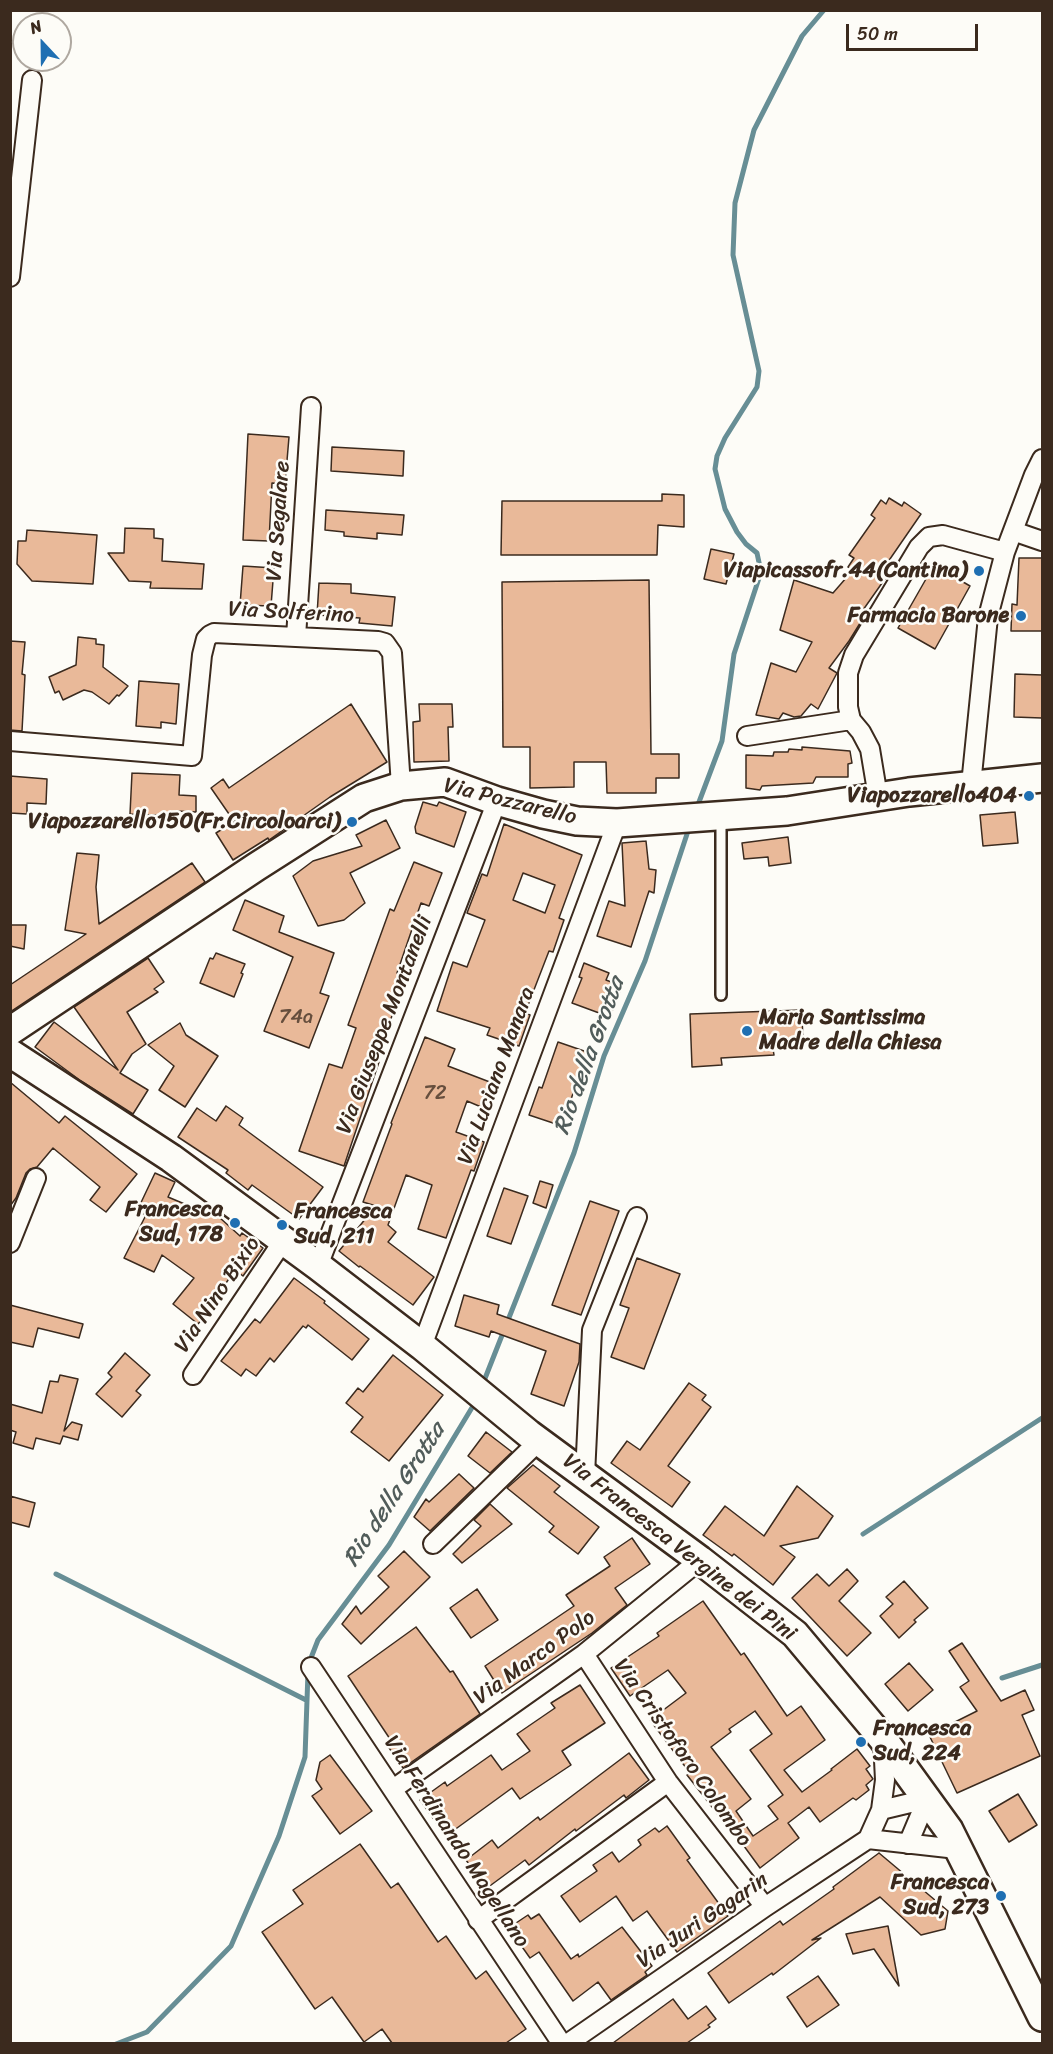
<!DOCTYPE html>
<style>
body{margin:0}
#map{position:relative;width:1053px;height:2054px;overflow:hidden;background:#fdfcf7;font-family:Sriracha,sans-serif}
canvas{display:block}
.frame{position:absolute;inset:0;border:12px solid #3b2a1e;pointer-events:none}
.north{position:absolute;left:12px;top:12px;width:60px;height:60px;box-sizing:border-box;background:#fdfcf7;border:2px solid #afa8a0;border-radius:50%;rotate:338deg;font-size:16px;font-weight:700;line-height:24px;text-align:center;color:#3b2a1e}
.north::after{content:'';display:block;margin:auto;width:21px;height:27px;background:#1f6fb2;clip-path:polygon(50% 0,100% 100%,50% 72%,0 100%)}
.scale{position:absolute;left:846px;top:24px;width:132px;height:27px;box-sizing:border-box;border:3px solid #3b2a1e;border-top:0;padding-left:8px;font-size:18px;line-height:21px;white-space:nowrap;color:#3b2a1e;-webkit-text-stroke:4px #fdfcf7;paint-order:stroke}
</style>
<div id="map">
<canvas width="1053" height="2054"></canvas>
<div class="frame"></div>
<div class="north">N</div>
<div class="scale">50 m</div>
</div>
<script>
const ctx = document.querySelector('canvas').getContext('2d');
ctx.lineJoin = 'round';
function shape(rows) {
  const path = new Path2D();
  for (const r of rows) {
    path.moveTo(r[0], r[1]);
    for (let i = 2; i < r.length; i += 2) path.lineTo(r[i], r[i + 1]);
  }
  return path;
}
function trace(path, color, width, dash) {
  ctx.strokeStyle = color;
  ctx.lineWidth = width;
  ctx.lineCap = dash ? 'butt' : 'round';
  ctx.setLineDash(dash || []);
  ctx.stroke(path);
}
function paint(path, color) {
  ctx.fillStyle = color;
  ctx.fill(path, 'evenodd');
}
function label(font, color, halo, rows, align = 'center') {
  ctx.font = font + ' Sriracha,sans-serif';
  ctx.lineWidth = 5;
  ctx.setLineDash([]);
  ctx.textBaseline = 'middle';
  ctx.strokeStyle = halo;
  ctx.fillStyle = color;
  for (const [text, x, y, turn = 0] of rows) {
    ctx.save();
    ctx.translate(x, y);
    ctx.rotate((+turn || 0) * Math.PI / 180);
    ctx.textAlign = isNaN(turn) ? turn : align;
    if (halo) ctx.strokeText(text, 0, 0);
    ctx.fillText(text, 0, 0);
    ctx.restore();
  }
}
trace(shape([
 [696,810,722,741,734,654,761,572,757,553,746,544,737,532,725,509,715,469,717,456,725,438,757,387,759,371,733,255,735,203,754,130,802,36,824,10],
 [482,1386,574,1153,604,1056,645,961,690,825],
 [863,1534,1042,1418],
 [56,1574,306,1700],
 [309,1663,318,1640,389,1545,476,1401],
 [1002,1678,1042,1665],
 [116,2044,147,2032,231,1946,279,1836,305,1757,308,1672]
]), '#678e95', 5);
const building = shape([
 [248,434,289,437,285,484,272,483,269,541,243,540,248,434],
 [332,447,404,451,403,476,331,471,332,447],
 [662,494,684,495,684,527,658,525,657,555,501,555,502,501,662,501,662,494],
 [889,498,902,506,904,502,921,514,881,572,887,576,863,610,867,612,849,641,829,668,837,673,818,709,811,704,801,716,794,717,783,713,779,719,756,715,771,663,796,672,812,642,780,630,794,580,833,593,853,570,848,567,854,558,849,555,875,518,871,515,881,500,886,504,889,498],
 [326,510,404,515,402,535,377,533,377,539,344,536,344,532,325,530,326,510],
 [125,528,154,529,154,538,163,539,162,561,204,564,202,589,150,588,151,582,129,581,108,553,124,553,125,528],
 [27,530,97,535,93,584,32,581,17,564,18,541,26,541,27,530],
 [711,549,734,554,726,584,704,579,711,549],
 [1019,558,1042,558,1042,631,1011,631,1012,604,1017,605,1019,558],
 [934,565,970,586,935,649,898,628,934,565],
 [243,566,274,568,271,606,240,605,243,566],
 [649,580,651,754,679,754,679,778,656,778,656,793,607,793,606,762,574,762,574,787,530,788,530,747,503,747,502,582,649,580],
 [319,583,351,584,351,593,395,597,392,626,359,623,360,618,317,615,319,583],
 [78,637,96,639,96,644,104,645,103,667,128,686,119,696,117,695,109,704,92,692,84,690,63,700,59,691,55,693,49,677,76,665,78,637],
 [10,641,25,642,22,674,25,675,22,731,10,730,10,641],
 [1015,674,1042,675,1042,718,1014,717,1015,674],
 [139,681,179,684,176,724,161,722,161,728,136,726,139,681],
 [351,704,387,762,330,797,269,840,268,838,233,860,216,833,245,815,229,814,211,788,223,779,229,788,351,704],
 [419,704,452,704,453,727,448,727,449,761,414,762,413,722,420,721,419,704],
 [802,747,850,751,852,763,848,764,848,777,816,777,813,783,762,786,760,790,746,788,746,755,773,756,774,752,788,752,789,749,802,750,802,747],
 [132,773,180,775,179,795,196,796,196,812,176,811,176,816,130,814,132,773],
 [10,776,47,779,46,804,27,803,27,814,10,813,10,776],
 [423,802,437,806,439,802,466,812,454,847,416,833,415,827,423,802],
 [1015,812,1018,843,983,846,980,815,1015,812],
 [386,820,400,848,350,873,365,903,344,920,318,926,293,876,313,861,362,846,356,835,386,820],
 [504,824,582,855,559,918,564,920,553,952,549,951,525,1013,530,1015,519,1046,487,1035,490,1028,437,1011,453,962,467,967,485,920,467,913,482,874,487,876,504,824],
 [523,873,555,885,545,913,513,900,523,873],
 [788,837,791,863,769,866,768,857,744,859,742,843,788,837],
 [646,841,649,869,656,870,654,893,649,891,631,947,597,936,609,901,625,906,622,843,646,841],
 [77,853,99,855,96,887,99,924,192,863,205,882,10,1012,10,985,86,934,65,930,77,853],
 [414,862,442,873,429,906,421,903,397,973,407,976,375,1061,379,1062,344,1166,299,1151,329,1064,342,1068,356,1028,348,1025,390,909,394,911,414,862],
 [245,900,284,916,279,932,334,953,320,993,329,996,309,1048,264,1031,293,957,233,930,245,900],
 [10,925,26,925,24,949,10,946,10,925],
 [216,953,245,964,241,973,243,974,234,997,200,983,210,958,213,959,216,953],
 [148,958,164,982,154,989,158,992,127,1012,146,1044,132,1054,120,1073,148,1090,133,1114,81,1081,35,1047,54,1022,118,1070,74,1007,148,958],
 [584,963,609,973,606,980,622,986,610,1017,572,1003,582,978,579,977,584,963],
 [802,1010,803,1047,773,1049,774,1055,721,1058,722,1065,692,1067,690,1014,802,1010],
 [180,1023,186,1035,218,1056,185,1107,159,1090,174,1066,148,1045,180,1023],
 [425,1037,455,1049,448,1066,495,1084,486,1109,467,1101,456,1132,484,1142,474,1171,471,1170,446,1238,418,1229,432,1185,406,1175,388,1225,396,1232,388,1242,434,1277,413,1305,360,1266,359,1267,339,1251,376,1206,363,1202,392,1124,391,1123,425,1037],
 [558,1042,587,1052,562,1126,529,1115,539,1087,542,1088,558,1042],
 [10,1082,59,1123,65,1116,137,1174,106,1212,90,1200,100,1187,53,1148,37,1167,30,1169,26,1173,16,1198,10,1206,10,1082],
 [226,1106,243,1118,239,1125,323,1187,299,1219,252,1185,248,1190,226,1173,228,1170,178,1137,197,1108,216,1121,226,1106],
 [155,1173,175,1182,168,1197,206,1213,209,1208,240,1236,242,1233,263,1248,243,1276,235,1270,215,1299,217,1301,198,1324,173,1304,194,1278,162,1255,154,1272,124,1258,146,1215,137,1211,155,1173],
 [540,1181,553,1185,546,1208,533,1203,540,1181],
 [504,1188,528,1196,511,1244,487,1236,504,1188],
 [590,1201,619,1211,581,1315,552,1305,590,1201],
 [637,1258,680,1274,644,1369,611,1357,629,1308,620,1305,637,1258],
 [294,1278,325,1301,324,1303,369,1339,352,1360,308,1325,306,1328,303,1326,274,1362,270,1358,256,1376,246,1369,241,1376,221,1361,255,1319,260,1323,294,1278],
 [464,1295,499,1305,497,1314,580,1344,579,1362,564,1406,531,1394,546,1351,491,1331,489,1337,455,1326,464,1295],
 [10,1305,83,1324,79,1338,38,1328,33,1347,10,1342,10,1305],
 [125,1353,150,1375,136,1391,141,1395,122,1417,96,1394,112,1377,108,1373,125,1353],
 [393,1355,443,1395,389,1461,351,1432,363,1417,346,1403,358,1388,363,1392,393,1355],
 [60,1375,78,1379,64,1431,72,1422,82,1425,78,1440,63,1436,60,1444,36,1438,33,1449,13,1443,16,1432,10,1430,10,1404,42,1413,50,1381,58,1382,60,1375],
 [689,1383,706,1395,702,1400,711,1407,668,1466,690,1482,672,1507,611,1463,627,1441,640,1450,689,1383],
 [486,1432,512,1452,490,1473,468,1456,486,1432],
 [533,1465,560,1486,554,1492,599,1527,578,1554,549,1532,554,1526,507,1488,533,1465],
 [459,1474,474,1488,430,1531,414,1517,426,1499,429,1502,459,1474],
 [797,1486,833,1516,818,1538,780,1546,795,1557,773,1585,734,1554,732,1556,703,1535,725,1506,764,1536,797,1486],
 [10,1496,35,1503,29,1527,10,1522,10,1496],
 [490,1504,512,1524,462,1563,453,1554,481,1526,474,1520,490,1504],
 [632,1538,650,1564,615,1588,627,1605,592,1633,502,1693,485,1666,574,1606,566,1595,610,1566,604,1557,632,1538],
 [404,1551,430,1577,361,1644,342,1624,356,1606,361,1614,389,1587,378,1576,404,1551],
 [847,1569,858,1581,839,1601,871,1633,847,1656,792,1598,817,1574,829,1586,847,1569],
 [904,1581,928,1608,914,1620,916,1622,899,1638,880,1616,893,1604,886,1597,904,1581],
 [477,1589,498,1620,471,1638,450,1608,477,1589],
 [703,1601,741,1655,744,1653,787,1716,801,1706,825,1740,784,1770,802,1792,832,1770,831,1769,857,1749,870,1766,866,1769,873,1779,866,1785,869,1790,856,1800,853,1798,820,1822,809,1807,788,1823,799,1838,760,1868,725,1820,723,1821,687,1775,690,1773,650,1720,686,1693,668,1670,630,1696,611,1668,659,1636,657,1633,703,1601],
 [755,1711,772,1734,750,1750,783,1795,768,1806,778,1819,753,1836,736,1811,751,1799,711,1747,731,1732,729,1729,755,1711],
 [416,1627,450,1672,453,1671,480,1714,403,1768,385,1742,390,1739,348,1676,416,1627],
 [962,1643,1001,1701,1025,1690,1034,1710,1022,1715,1040,1756,957,1793,930,1737,940,1732,939,1730,977,1711,960,1687,969,1681,949,1651,962,1643],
 [909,1663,933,1690,908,1711,885,1684,909,1663],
 [580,1685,605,1723,562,1751,571,1765,520,1799,512,1788,446,1836,420,1800,445,1782,447,1786,491,1755,502,1770,530,1751,517,1734,555,1708,551,1703,580,1685],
 [629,1753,649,1780,626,1798,624,1795,576,1831,575,1829,529,1865,525,1860,487,1888,466,1860,492,1840,498,1848,538,1817,540,1820,629,1753],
 [330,1755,372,1811,340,1834,312,1796,322,1789,316,1780,320,1762,330,1755],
 [1018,1794,1037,1825,1009,1842,989,1811,1018,1794],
 [667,1826,690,1858,687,1860,728,1916,677,1952,647,1911,633,1921,616,1896,580,1922,561,1896,597,1871,593,1865,612,1852,619,1862,641,1845,638,1840,655,1828,659,1832,667,1826],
 [360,1844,391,1888,398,1883,438,1942,446,1936,476,1979,486,1971,526,2029,506,2043,392,2043,382,2029,364,2042,332,1997,315,2009,262,1932,303,1904,293,1890,360,1844],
 [879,1853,948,1911,945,1929,921,1935,880,1897,812,1940,821,1938,773,1975,772,1973,729,2003,708,1973,780,1921,783,1925,834,1889,833,1887,879,1853],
 [539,1914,571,1959,578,1954,579,1957,622,1927,652,1966,645,1972,647,1975,611,2000,598,1982,573,2001,539,1952,530,1958,513,1934,520,1929,516,1923,528,1915,531,1919,539,1914],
 [888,1926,899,1986,874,1949,853,1954,846,1934,888,1926],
 [818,1976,839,2005,807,2027,787,1997,818,1976],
 [673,1999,688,2019,706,2006,716,2019,708,2025,710,2027,687,2043,613,2043,673,1999]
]);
paint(building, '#e9b999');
trace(building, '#3b2a1e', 1.5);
const lane = shape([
 [721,818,721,995]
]);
const street = shape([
 [10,277,32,80],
 [1013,531,1042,541],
 [296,637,311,407],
 [747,736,851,720],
 [10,741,192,756,202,655,206,639,210,635,214,633,378,641,385,643,392,653,401,786],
 [971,785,988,617,1005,552,1034,475,1042,459],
 [878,797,870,749,861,732,851,720,848,707,848,673,854,655,919,547,929,537,943,535,1005,552],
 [10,1243,36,1178],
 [318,1266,497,801],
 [422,1346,617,823],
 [193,1375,283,1241],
 [585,1475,592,1330,637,1217],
 [433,1544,539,1441],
 [584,1654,668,1782,765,1907],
 [311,1667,562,2044],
 [393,1789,584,1654,700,1560],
 [881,1810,927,1799],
 [868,1839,957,1849],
 [908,1844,927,1799],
 [478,1920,668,1782],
 [567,2044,765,1907,868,1839,881,1810,885,1780,883,1740]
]);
const secondary = shape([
 [10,1031,256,867,364,798,401,786,445,782,497,801,543,814,577,821,617,823,787,811,909,792,1042,778],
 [10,1053,171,1158,318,1266,422,1346,529,1434,700,1560,795,1634,883,1739,949,1830,1042,2017]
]);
trace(lane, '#3b2a1e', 14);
trace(street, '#3b2a1e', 22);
trace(secondary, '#3b2a1e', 32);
trace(lane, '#fdfcf7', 9);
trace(street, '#fdfcf7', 18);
trace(secondary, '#fdfcf7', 27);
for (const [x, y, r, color] of [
 [979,571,6,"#1f6fb2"],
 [1021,616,6,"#1f6fb2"],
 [1029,796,6,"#1f6fb2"],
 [352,822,6,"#1f6fb2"],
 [747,1031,6,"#1f6fb2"],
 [235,1223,6,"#1f6fb2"],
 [282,1225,6,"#1f6fb2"],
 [861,1742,6,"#1f6fb2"],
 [1001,1896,6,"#1f6fb2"]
]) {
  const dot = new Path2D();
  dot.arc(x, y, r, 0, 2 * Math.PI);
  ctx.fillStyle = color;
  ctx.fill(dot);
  trace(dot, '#fdfcf7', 2);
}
label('20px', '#664e3d', null, [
 ["74a",296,1018],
 ["72",435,1094]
]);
label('22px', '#3b2a1e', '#fdfcf7', [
 ["Via Segalare",279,521,-86],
 ["Via Solferino",291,613,3],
 ["Via Pozzarello",510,802,14],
 ["Via Giuseppe Montanelli",385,1025,-69],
 ["Via Luciano Manara",497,1076,-70],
 ["Via Nino Bixio",218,1295,-56],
 ["Via Francesca Vergine dei Pini",679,1548,38],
 ["Via Marco Polo",535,1658,-36],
 ["Via Cristoforo Colombo",682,1753,55],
 ["Via Ferdinando Magellano",456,1842,57],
 ["Via Juri Gagarin",703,1921,-34]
]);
label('bold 22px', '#3b2a1e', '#fdfcf7', [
 ["Viapicassofr.44(Cantina)",967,571],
 ["Farmacia Barone",1009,616],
 ["Viapozzarello404",1017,796],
 ["Viapozzarello150(Fr.Circoloarci)",340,822],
 ["Maria Santissima",759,1018,"left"],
 ["Madre della Chiesa",759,1043,"left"],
 ["Francesca",223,1210],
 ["Sud, 178",223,1235],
 ["Francesca",294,1212,"left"],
 ["Sud, 211",294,1237,"left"],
 ["Francesca",873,1729,"left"],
 ["Sud, 224",873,1754,"left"],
 ["Francesca",989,1883],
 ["Sud, 273",989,1908]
], 'right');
label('italic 24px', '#515c5a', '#fdfcf7', [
 ["Rio della Grotta",590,1056,-70],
 ["Rio della Grotta",395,1495,-57]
]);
</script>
